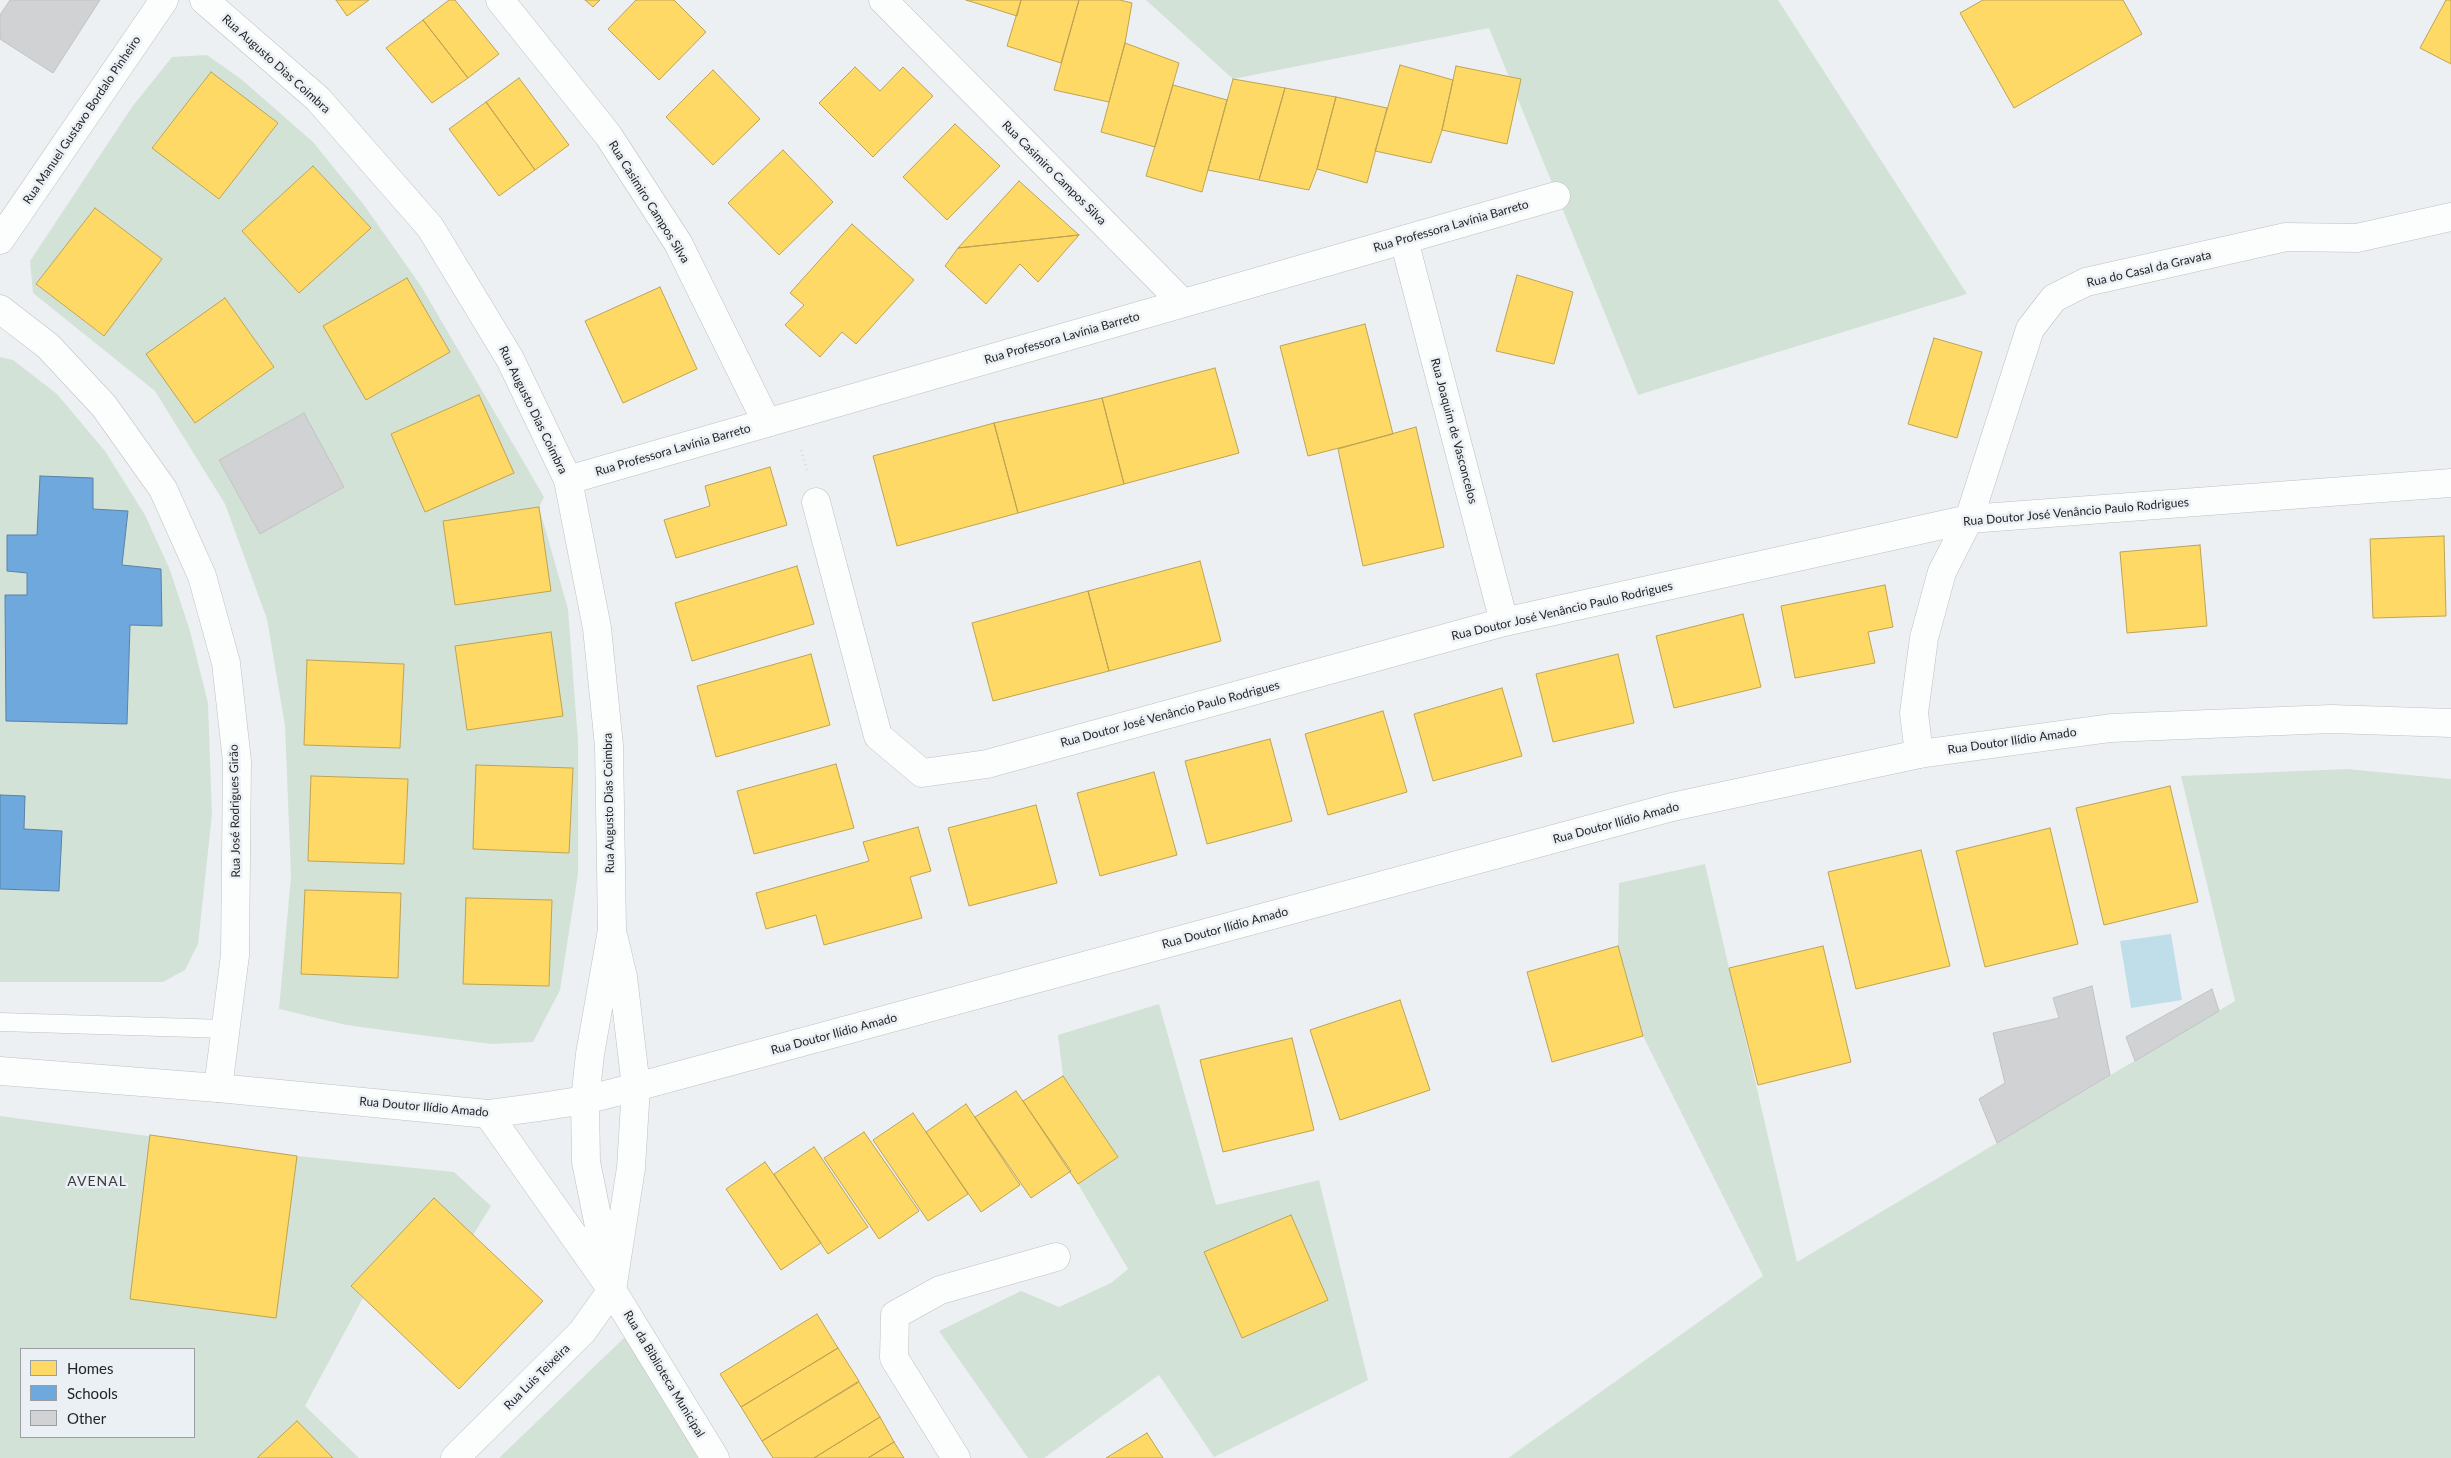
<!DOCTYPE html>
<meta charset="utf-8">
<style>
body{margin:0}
#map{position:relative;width:2451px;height:1458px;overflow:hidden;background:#edf0f3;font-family:Lato,sans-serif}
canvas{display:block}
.legend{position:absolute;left:20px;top:1348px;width:175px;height:90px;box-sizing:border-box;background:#ebf0f5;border:1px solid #9b9fa3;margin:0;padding:6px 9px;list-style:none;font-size:15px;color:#242527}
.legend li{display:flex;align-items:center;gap:10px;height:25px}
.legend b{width:25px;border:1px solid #9b9fa3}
</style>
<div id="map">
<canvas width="2451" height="1458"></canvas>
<ul class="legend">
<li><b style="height:14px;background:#ffd966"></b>Homes</li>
<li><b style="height:14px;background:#6fa8dc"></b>Schools</li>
<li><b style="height:14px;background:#d0d2d4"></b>Other</li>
</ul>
</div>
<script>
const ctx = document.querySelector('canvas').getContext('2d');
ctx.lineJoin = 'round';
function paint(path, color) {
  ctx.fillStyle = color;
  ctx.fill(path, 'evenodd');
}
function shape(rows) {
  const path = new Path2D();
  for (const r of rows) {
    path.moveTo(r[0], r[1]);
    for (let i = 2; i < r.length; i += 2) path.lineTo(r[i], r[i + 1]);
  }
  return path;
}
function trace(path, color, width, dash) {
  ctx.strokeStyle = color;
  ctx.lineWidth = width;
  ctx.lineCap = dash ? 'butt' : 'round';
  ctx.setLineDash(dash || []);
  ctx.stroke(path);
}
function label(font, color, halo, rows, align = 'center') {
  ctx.font = font + ' Lato,sans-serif';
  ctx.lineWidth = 5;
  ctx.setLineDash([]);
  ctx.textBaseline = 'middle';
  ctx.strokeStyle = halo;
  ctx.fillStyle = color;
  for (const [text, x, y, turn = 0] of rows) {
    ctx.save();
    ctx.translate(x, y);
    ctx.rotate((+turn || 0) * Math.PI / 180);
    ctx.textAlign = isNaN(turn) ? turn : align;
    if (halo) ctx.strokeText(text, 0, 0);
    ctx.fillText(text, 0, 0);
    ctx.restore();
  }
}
paint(shape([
 [1146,0,1778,0,1967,294,1638,395,1489,28,1233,79],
 [207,55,241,79,313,142,364,205,421,286,544,497,539,507,568,609,578,741,578,874,560,990,533,1042,492,1044,420,1035,346,1025,279,1009,291,876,285,726,267,619,225,504,155,391,33,293,30,261,132,107,172,57],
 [211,72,278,123,219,199,152,147],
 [313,166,370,227,299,293,242,231],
 [95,208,162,259,103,336,36,284],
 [225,298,274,367,195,423],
 [479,396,425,512,391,434],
 [303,413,344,487,260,534,219,460],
 [455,647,562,716,467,730],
 [307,660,404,664,400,748,304,745],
 [477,765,573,768,569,853,474,849],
 [311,776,407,779,404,864,308,861],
 [305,890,401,893,398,978,302,974],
 [467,898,552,900,549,986,464,984],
 [0,357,13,360,57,394,105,451,145,515,170,570,190,631,208,703,212,815,198,944,185,970,163,982,0,982,0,889,59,891,62,831,24,829,0,795],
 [93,478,93,509,128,511,122,565,161,569,162,626,130,625,127,724,7,721,5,596,27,595,27,573,7,571,7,535,37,535],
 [2347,769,2451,779,2451,1458,1508,1458,1763,1276,1643,1036,1618,946,1619,883,1705,864,1797,1262,2235,1001,2181,776],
 [1159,1004,1216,1205,1319,1180,1368,1380,1214,1457,1159,1375,1044,1458,1028,1458,939,1331,1021,1291,1059,1307,1111,1283,1128,1269,1078,1184,1118,1157,1063,1076,1058,1035],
 [0,1116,297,1156,454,1172,491,1206,473,1235,434,1199,351,1286,363,1298,305,1406,359,1458,0,1458],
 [21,1349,194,1349,194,1437,21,1437],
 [626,1336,698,1458,499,1458]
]), '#d3e2d7');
paint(shape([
 [2171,934,2182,1000,2131,1008,2120,941]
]), '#c0dee9');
const homes = shape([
 [336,0,369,0,347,16,336,0],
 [449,0,455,0,499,54,468,78,423,20,449,0],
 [585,0,600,0,593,7,585,0],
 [636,0,674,0,706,32,659,80,608,29,636,0],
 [966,0,1021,0,1017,16,966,0],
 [1021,0,1079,0,1061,63,1007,46,1021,0],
 [1079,0,1120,0,1132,3,1125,43,1109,102,1054,90,1079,0],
 [1983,0,2123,0,2142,34,2014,108,1960,13,1983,0],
 [2446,0,2451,0,2451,64,2420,48,2446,0],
 [423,20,468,78,432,103,386,48,423,20],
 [1125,43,1179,63,1155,147,1101,132,1125,43],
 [1400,65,1453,80,1442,130,1431,163,1375,151,1400,65],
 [1456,66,1521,79,1507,144,1442,130,1456,66],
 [855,67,880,91,903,67,933,96,873,157,819,103,855,67],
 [713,70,760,119,713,165,666,117,713,70],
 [211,72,278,123,219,199,152,148,211,72],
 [519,78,569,145,535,170,486,102,519,78],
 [1233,79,1285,88,1259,180,1208,170,1233,79],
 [1173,85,1227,100,1202,192,1146,176,1173,85],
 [1285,88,1336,97,1317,169,1309,190,1259,180,1285,88],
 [1336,97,1387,108,1367,183,1317,169,1336,97],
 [486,102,535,170,499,196,449,129,486,102],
 [955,124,1000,166,947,220,903,177,955,124],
 [783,150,833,202,779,255,728,203,783,150],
 [313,166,371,228,299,293,242,231,313,166],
 [1019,181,1079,235,958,248,1019,181],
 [95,208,162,259,104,336,36,284,95,208],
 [852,224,914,280,856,344,842,332,820,357,785,325,804,305,790,293,852,224],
 [1079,235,1038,282,1020,264,986,304,945,266,958,248,1079,235],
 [1517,275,1573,292,1554,364,1496,351,1517,275],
 [407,278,450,352,366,400,323,326,407,278],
 [660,287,697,369,623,403,585,321,660,287],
 [225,298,274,367,195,423,146,354,225,298],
 [1365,324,1393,434,1308,456,1280,346,1365,324],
 [1934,338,1982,352,1957,438,1908,424,1934,338],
 [1215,368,1239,453,1124,484,1102,398,1215,368],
 [479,395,514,473,425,512,391,434,479,395],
 [1102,398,1124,484,1018,513,994,423,1102,398],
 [994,423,1018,513,897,546,873,456,994,423],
 [1416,427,1444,547,1363,566,1338,449,1416,427],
 [770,467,787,525,676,558,664,520,710,506,705,486,770,467],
 [539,507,551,591,455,605,443,521,539,507],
 [2444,536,2446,616,2373,618,2370,539,2444,536],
 [2200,545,2207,626,2127,633,2120,552,2200,545],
 [1200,561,1221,641,1109,671,1088,591,1200,561],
 [797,566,814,624,692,661,675,603,797,566],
 [1885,585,1893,627,1868,632,1875,663,1795,678,1781,606,1885,585],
 [1088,591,1109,671,993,701,972,623,1088,591],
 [1743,614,1761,687,1674,708,1656,636,1743,614],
 [551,632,563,716,467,730,455,646,551,632],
 [811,654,830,725,716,757,697,686,811,654],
 [1618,654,1634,723,1553,742,1536,674,1618,654],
 [307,660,404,664,400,748,304,745,307,660],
 [1502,688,1522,756,1433,781,1414,714,1502,688],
 [1383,711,1407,792,1328,815,1305,734,1383,711],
 [1270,739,1292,821,1207,844,1185,761,1270,739],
 [836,764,854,828,754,854,737,791,836,764],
 [476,765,573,768,569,853,473,849,476,765],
 [1154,772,1177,855,1100,876,1077,793,1154,772],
 [311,776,408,779,404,864,308,861,311,776],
 [2170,786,2198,902,2104,925,2076,808,2170,786],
 [1036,805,1057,883,969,906,948,828,1036,805],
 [918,827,931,871,910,877,922,918,824,945,816,915,766,929,756,893,869,861,863,842,918,827],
 [2050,828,2078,944,1985,967,1956,851,2050,828],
 [1921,850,1950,966,1856,989,1828,872,1921,850],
 [305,890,401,893,398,978,301,974,305,890],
 [466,898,552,900,549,986,463,984,466,898],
 [1618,946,1643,1036,1552,1062,1527,972,1618,946],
 [1823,946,1851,1062,1758,1085,1729,968,1823,946],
 [1400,1000,1430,1090,1340,1120,1310,1030,1400,1000],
 [1292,1038,1314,1130,1223,1152,1200,1060,1292,1038],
 [1063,1076,1118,1157,1078,1184,1023,1101,1063,1076],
 [1016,1091,1071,1171,1031,1198,975,1117,1016,1091],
 [966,1104,1020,1185,981,1212,926,1132,966,1104],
 [913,1113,968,1194,928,1221,873,1140,913,1113],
 [864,1132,919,1211,879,1239,824,1158,864,1132],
 [150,1135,297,1156,276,1318,130,1299,150,1135],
 [814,1147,868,1227,828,1254,774,1174,814,1147],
 [765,1162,821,1243,781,1270,726,1189,765,1162],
 [434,1198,543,1301,459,1389,351,1286,434,1198],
 [1291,1215,1328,1300,1242,1338,1204,1252,1291,1215],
 [817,1314,838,1348,741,1407,720,1374,817,1314],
 [838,1348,859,1381,762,1441,741,1407,838,1348],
 [859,1382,880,1417,814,1458,773,1458,762,1441,859,1382],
 [880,1417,894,1442,868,1458,814,1458,880,1417],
 [297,1421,333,1458,257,1458,297,1421],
 [1147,1433,1163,1458,1106,1458,1147,1433],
 [894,1442,904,1458,868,1458,894,1442]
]);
paint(homes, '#ffd966');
trace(homes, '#bda353', 1);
const schools = shape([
 [40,476,93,478,93,509,128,511,122,565,161,569,162,626,130,625,127,724,6,721,5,595,27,595,27,573,7,571,7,535,37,535,40,476],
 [0,795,25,796,24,829,62,831,59,891,0,889,0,795]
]);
paint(schools, '#6fa8dc');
trace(schools, '#5881a6', 1);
const building = shape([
 [10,0,100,0,53,73,0,39,0,15,10,0],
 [304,413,344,487,260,534,219,460,304,413],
 [2092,986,2110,1075,1997,1143,1979,1099,2005,1083,1993,1033,2059,1018,2053,998,2092,986],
 [2212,989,2219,1011,2135,1061,2126,1037,2212,989]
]);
paint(building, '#d0d2d4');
trace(building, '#c0c2c4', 1);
const lane = shape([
 [0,1022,226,1029]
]);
const street = shape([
 [204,0,318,99,430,227,510,359,568,480,597,628,609,746,612,930,590,1054,585,1100,586,1162,612,1290],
 [500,0,608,135,678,243,767,423],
 [883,0,1183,303],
 [0,240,164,0],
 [1404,240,1504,622],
 [0,309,48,346,104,406,163,489,202,576,226,663,237,761,235,955,218,1088],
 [568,480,1556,196],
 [816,502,878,736,922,773,987,764,1504,622,1969,519,2451,483],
 [1919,754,1914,713,1924,638,1942,572,1969,519,2030,329,2054,298,2086,282,2286,237,2357,238,2451,217],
 [488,1114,612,1290,715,1458],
 [455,1458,582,1332,612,1290,631,1168,636,1087,623,977,614,939],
 [956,1458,894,1358,895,1315,940,1290,1056,1257]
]);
const secondary = shape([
 [0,1071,218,1088,488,1114,540,1107,585,1100,636,1087,1672,807,1919,754,2111,728,2331,719,2451,723]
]);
trace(lane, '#bec0c2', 19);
trace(street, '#bec0c2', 29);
trace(secondary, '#bec0c2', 29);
trace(shape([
 [801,450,807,470]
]), '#d9d9da', 3, [1, 4]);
trace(lane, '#fcfdfd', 18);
trace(street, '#fcfdfd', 28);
trace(secondary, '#fcfdfd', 28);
label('12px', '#242527', '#ebf0f5', [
 ["Rua Augusto Dias Coimbra",276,64,42],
 ["Rua Manuel Gustavo Bordalo Pinheiro",82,120,-56],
 ["Rua Casimiro Campos Silva",1054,173,45],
 ["Rua Casimiro Campos Silva",649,202,58],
 ["Rua Professora Lavínia Barreto",1451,226,-16],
 ["Rua do Casal da Gravata",2149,269,-13],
 ["Rua Professora Lavínia Barreto",1062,338,-16],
 ["Rua Augusto Dias Coimbra",533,410,64],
 ["Rua Joaquim de Vasconcelos",1454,431,75],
 ["Rua Professora Lavínia Barreto",673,450,-16],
 ["Rua Doutor José Venâncio Paulo Rodrigues",2076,512,-5],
 ["Rua Doutor José Venâncio Paulo Rodrigues",1562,611,-13],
 ["Rua Doutor José Venâncio Paulo Rodrigues",1170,714,-15],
 ["Rua Doutor Ilídio Amado",2012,741,-8],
 ["Rua Augusto Dias Coimbra",609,803,-91],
 ["Rua José Rodrigues Girão",235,811,-91],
 ["Rua Doutor Ilídio Amado",1616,823,-15],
 ["Rua Doutor Ilídio Amado",1225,928,-15],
 ["Rua Doutor Ilídio Amado",834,1034,-15],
 ["Rua Doutor Ilídio Amado",424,1107,5],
 ["Rua da Biblioteca Municipal",664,1374,59],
 ["Rua Luis Teixeira",537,1377,-45]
]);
ctx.letterSpacing = '1px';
label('14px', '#393d40', '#ebf0f5', [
 ["AVENAL",97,1181]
]);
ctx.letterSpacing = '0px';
</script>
